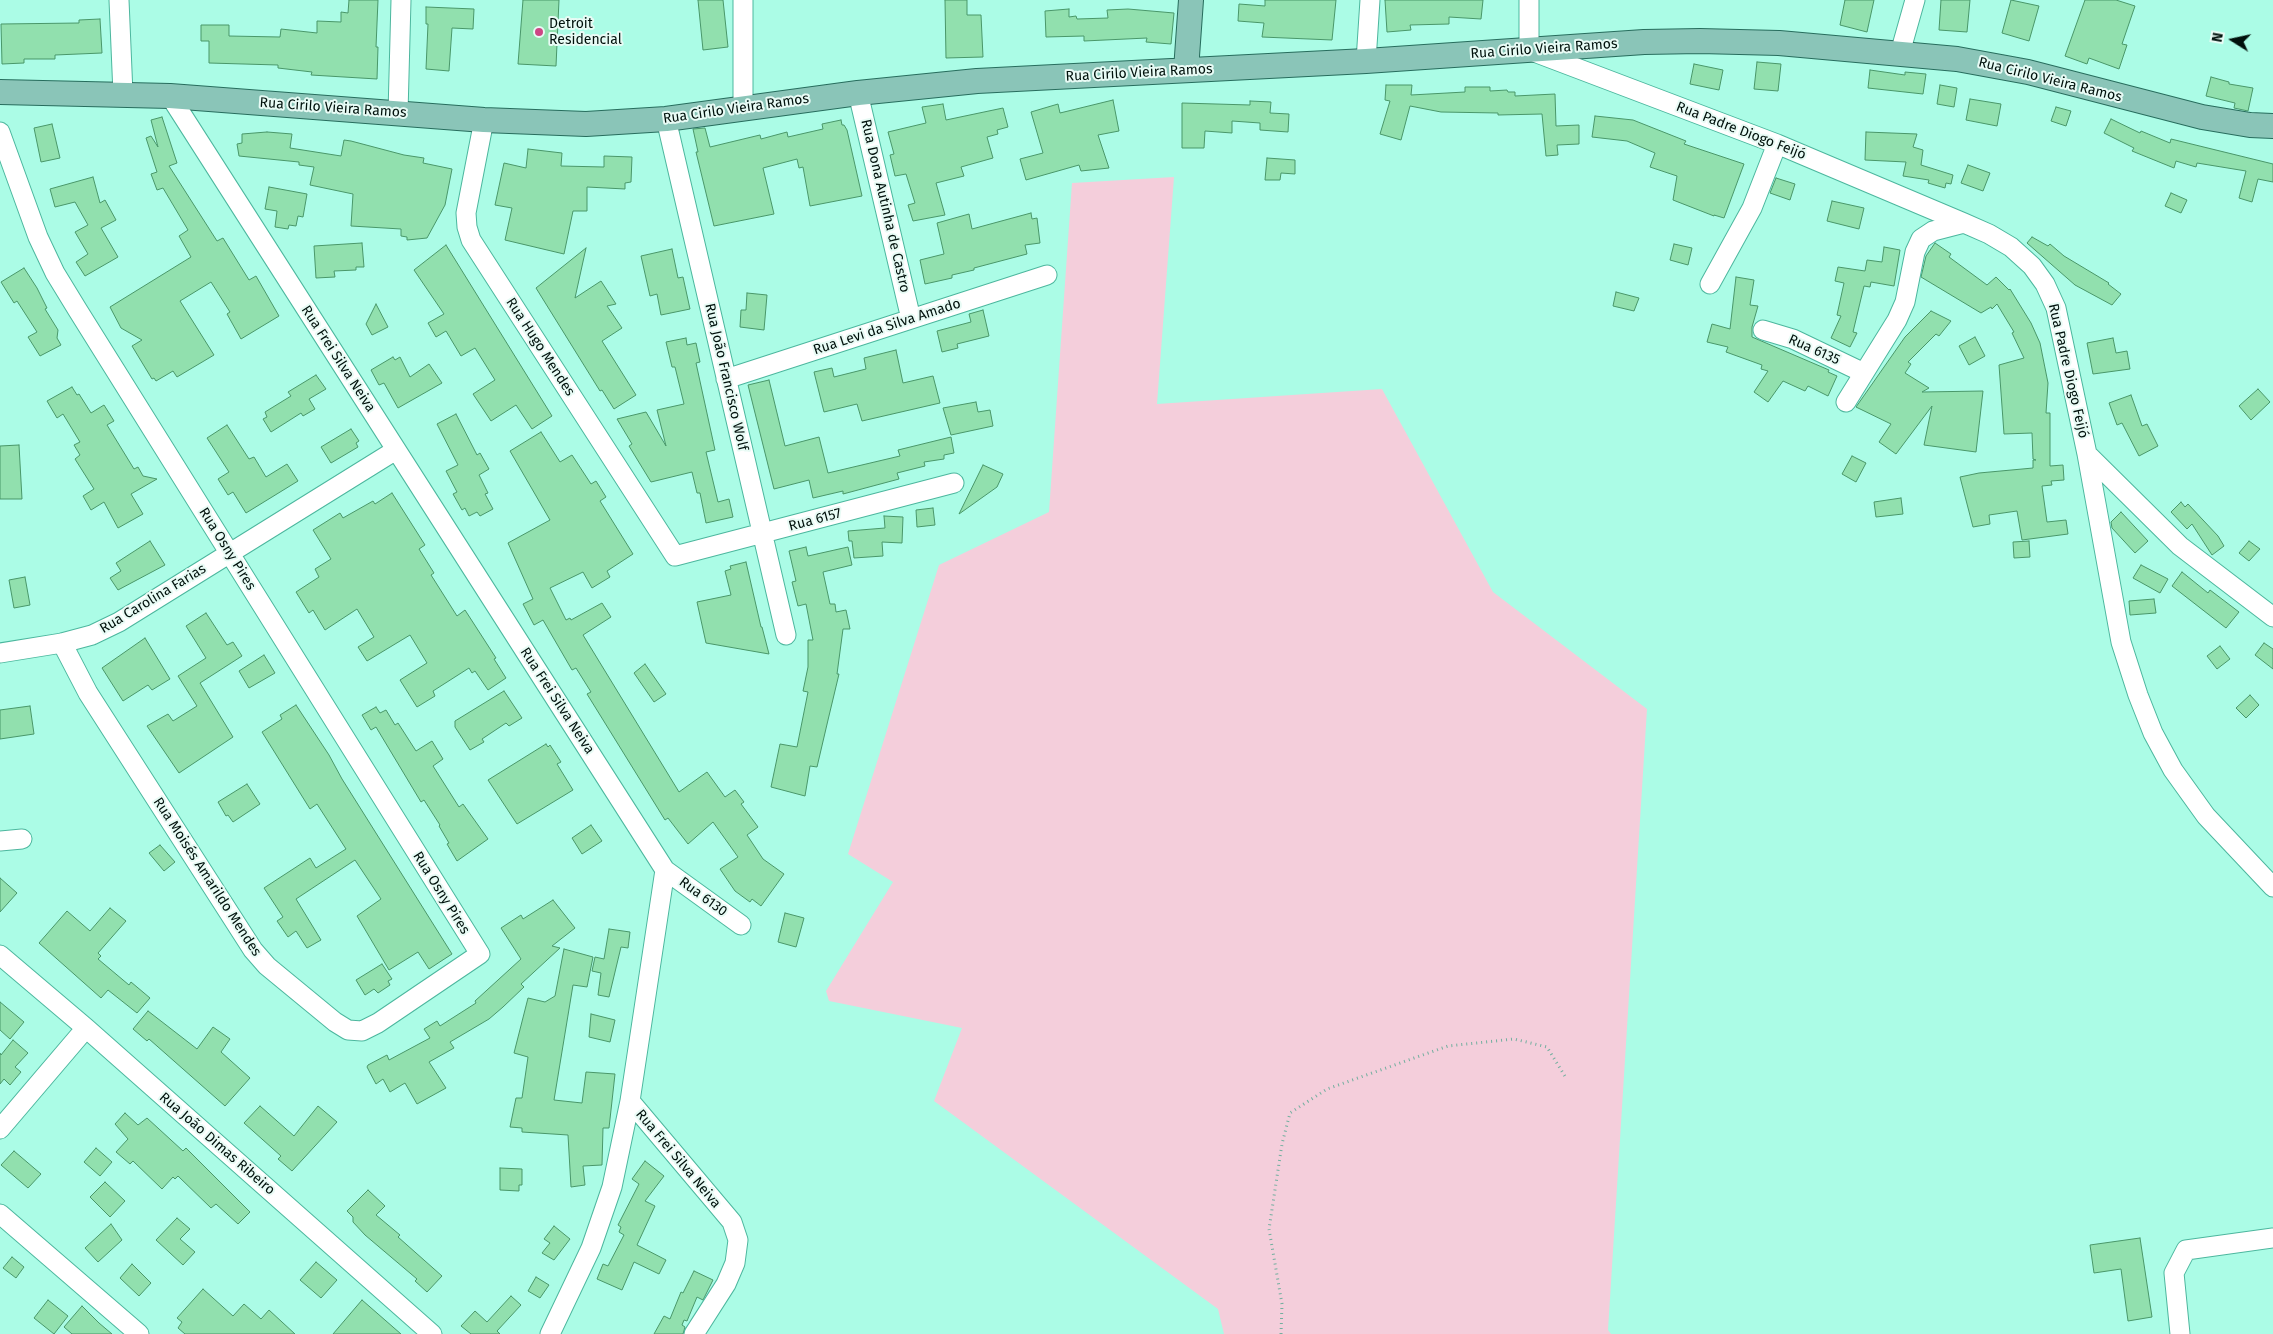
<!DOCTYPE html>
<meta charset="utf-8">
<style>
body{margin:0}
#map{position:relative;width:2273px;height:1334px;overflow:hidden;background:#abfce6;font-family:"Fira Sans",sans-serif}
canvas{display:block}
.north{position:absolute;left:2208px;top:15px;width:50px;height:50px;-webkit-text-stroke:4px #e8fbf5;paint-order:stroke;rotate:280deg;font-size:14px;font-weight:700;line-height:20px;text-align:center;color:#00110c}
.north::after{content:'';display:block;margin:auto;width:18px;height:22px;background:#00110c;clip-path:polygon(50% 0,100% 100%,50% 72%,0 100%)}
</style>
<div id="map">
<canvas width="2273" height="1334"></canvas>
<div class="north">N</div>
</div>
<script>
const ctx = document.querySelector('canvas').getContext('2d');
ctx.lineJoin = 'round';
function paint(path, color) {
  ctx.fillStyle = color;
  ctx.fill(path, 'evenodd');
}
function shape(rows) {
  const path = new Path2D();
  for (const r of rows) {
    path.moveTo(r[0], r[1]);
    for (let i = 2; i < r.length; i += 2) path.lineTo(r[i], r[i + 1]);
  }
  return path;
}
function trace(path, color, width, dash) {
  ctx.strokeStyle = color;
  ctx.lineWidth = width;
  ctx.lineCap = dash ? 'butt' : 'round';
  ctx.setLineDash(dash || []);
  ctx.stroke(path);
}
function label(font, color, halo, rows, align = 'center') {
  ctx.font = font + ' "Fira Sans",sans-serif';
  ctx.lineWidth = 4;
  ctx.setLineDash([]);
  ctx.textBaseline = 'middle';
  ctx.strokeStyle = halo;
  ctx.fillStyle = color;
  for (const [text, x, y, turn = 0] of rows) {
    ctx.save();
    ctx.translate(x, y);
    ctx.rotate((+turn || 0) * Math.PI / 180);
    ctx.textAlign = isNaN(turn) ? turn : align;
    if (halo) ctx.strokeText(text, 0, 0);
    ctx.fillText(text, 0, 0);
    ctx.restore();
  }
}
paint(shape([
 [1174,177,1157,404,1382,389,1493,592,1647,709,1608,1330,1611,1334,1224,1334,1218,1309,934,1101,962,1028,829,1001,826,991,893,882,848,854,939,565,1049,512,1072,183]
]), '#f4cedb');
const building = shape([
 [349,0,378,0,376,47,378,47,377,79,311,75,312,72,278,68,278,65,209,63,209,41,201,41,201,25,229,25,229,36,280,37,281,29,317,33,317,21,341,22,341,12,348,13,349,0],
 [523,0,559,0,556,66,518,64,523,0],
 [698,0,723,0,728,47,703,50,698,0],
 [945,0,967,0,967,15,981,15,983,57,946,58,945,0],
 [1265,0,1336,0,1332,40,1262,37,1264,23,1238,21,1239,4,1265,6,1265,0],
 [1385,0,1483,0,1481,19,1449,17,1449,24,1410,25,1411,30,1387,32,1385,0],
 [1845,0,1874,0,1867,32,1840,25,1845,0],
 [1941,0,1970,0,1967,32,1939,30,1941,0],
 [2011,0,2039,6,2029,41,2002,33,2011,0],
 [2085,0,2116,0,2135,6,2122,44,2127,45,2119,69,2089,58,2087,64,2065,56,2085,0],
 [426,7,474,9,473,29,452,28,449,71,426,69,428,24,426,24,426,7],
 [1069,9,1069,17,1076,16,1077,19,1108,18,1107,10,1128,9,1174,13,1171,44,1146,42,1147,38,1084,41,1084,36,1046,37,1045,11,1069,9],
 [100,19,102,53,55,55,55,59,24,59,24,63,2,64,1,24,79,23,79,20,100,19],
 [1757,62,1781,64,1778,91,1754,89,1757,62],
 [1694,64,1723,70,1719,90,1690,84,1694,64],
 [1870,70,1905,75,1905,72,1926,74,1923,94,1868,88,1870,70],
 [2211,77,2229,82,2229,84,2253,88,2248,111,2234,108,2235,103,2206,96,2211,77],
 [1386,85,1412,85,1411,95,1465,92,1465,87,1490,87,1490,91,1507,90,1508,92,1515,92,1515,96,1555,94,1556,126,1579,125,1579,144,1557,145,1558,155,1546,156,1542,114,1498,115,1498,113,1441,112,1410,106,1401,140,1380,134,1390,101,1385,100,1386,85],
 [1940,85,1957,88,1954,107,1937,104,1940,85],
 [1970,99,2001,104,1997,126,1966,120,1970,99],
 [1113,100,1119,131,1098,135,1109,168,1081,171,1079,165,1026,180,1020,159,1043,153,1031,112,1058,104,1060,113,1113,100],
 [1250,101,1271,102,1270,113,1289,114,1288,132,1260,130,1260,123,1232,121,1232,133,1205,131,1204,148,1182,148,1182,103,1250,105,1250,101],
 [943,104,946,120,1003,108,1008,127,997,130,998,134,987,137,993,158,961,167,964,176,936,183,945,215,913,221,908,205,915,203,906,174,895,176,890,155,894,154,888,132,926,123,922,107,943,104],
 [2056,107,2071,111,2066,126,2051,121,2056,107],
 [1595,116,1633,120,1686,141,1684,144,1744,164,1724,218,1714,215,1714,216,1673,200,1677,176,1650,167,1655,153,1627,141,1592,137,1595,116],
 [162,117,177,163,169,166,217,241,223,238,249,280,256,276,279,316,241,339,227,314,230,312,211,282,180,301,214,355,177,377,173,371,156,381,154,378,152,379,132,346,142,340,121,328,110,307,191,257,179,236,188,230,163,188,157,190,151,174,157,172,146,138,151,136,158,147,151,120,162,117],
 [2111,119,2140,133,2141,131,2170,143,2171,139,2273,164,2273,182,2258,179,2252,202,2239,198,2246,171,2197,163,2196,167,2176,161,2174,168,2132,151,2134,148,2104,133,2111,119],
 [841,120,842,125,844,125,847,130,862,196,810,206,803,167,799,168,797,159,763,168,774,214,714,226,696,152,698,152,693,129,705,128,710,147,760,135,761,139,787,132,788,137,823,129,822,124,841,120],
 [52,124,60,158,41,162,34,128,52,124],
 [267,132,292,134,290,148,341,156,344,140,351,141,404,155,424,158,423,163,452,169,445,205,427,238,407,240,407,237,401,236,401,229,351,226,353,194,310,185,314,167,299,165,299,162,239,156,237,144,242,143,242,134,267,132],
 [1866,132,1917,134,1913,147,1923,150,1921,165,1953,175,1951,184,1946,183,1945,188,1928,183,1929,180,1903,176,1906,162,1865,160,1866,132],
 [528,149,562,153,561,166,604,167,604,156,632,157,631,182,625,183,625,189,587,187,587,211,573,211,564,254,505,240,512,208,495,205,504,163,526,168,528,149],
 [1267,158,1295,160,1295,174,1281,173,1280,180,1265,180,1267,158],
 [1968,165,1990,173,1983,191,1961,183,1968,165],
 [93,177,100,203,105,200,116,220,101,228,118,257,85,276,76,262,88,254,75,232,88,225,75,202,55,207,50,189,93,177],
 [1776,178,1795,184,1790,200,1770,193,1776,178],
 [269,187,307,194,303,217,298,216,296,226,289,225,288,229,275,227,277,211,265,209,269,187],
 [2171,193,2187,200,2181,213,2165,206,2171,193],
 [1832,201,1864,208,1859,229,1827,221,1832,201],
 [1031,213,1032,219,1037,218,1040,243,1025,245,1027,254,974,268,974,270,952,275,952,278,925,284,920,260,944,254,937,223,969,214,972,229,1031,213],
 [2032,237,2048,246,2050,244,2064,256,2109,283,2108,284,2121,294,2112,305,2075,285,2027,243,2032,237],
 [362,243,364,267,356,267,356,270,334,271,335,277,316,278,314,246,362,243],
 [1935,243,1951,254,1949,257,1987,285,1996,277,2009,290,2010,289,2031,323,2040,343,2048,383,2046,413,2050,413,2050,466,2063,465,2064,480,2051,481,2052,485,2042,486,2047,522,2066,520,2068,534,2022,540,2017,511,1989,515,1990,524,1973,527,1960,477,1979,473,2033,468,2033,460,2036,460,2033,459,2032,433,2004,434,1999,365,2024,358,2012,333,2014,332,1997,304,1992,309,1991,307,1981,313,1921,277,1926,256,1935,243],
 [1674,244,1692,248,1688,265,1670,260,1674,244],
 [446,245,552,416,532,429,516,405,491,421,473,394,495,380,475,348,461,356,446,331,436,337,428,323,444,314,414,270,446,245],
 [1884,247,1900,250,1894,286,1871,282,1870,287,1864,286,1853,332,1857,333,1850,347,1831,338,1841,316,1837,315,1844,283,1835,281,1838,267,1865,271,1867,260,1882,262,1884,247],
 [586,248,575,298,601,281,616,304,607,306,622,328,602,341,636,395,614,409,602,390,600,391,536,288,586,248],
 [672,249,678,278,683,277,690,309,661,315,657,294,650,296,641,256,672,249],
 [24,268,37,288,47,308,45,309,58,330,57,338,61,345,40,356,28,337,37,332,17,301,14,303,1,282,24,268],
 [1736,277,1754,280,1750,305,1758,306,1752,327,1752,337,1829,370,1828,372,1837,376,1828,396,1808,386,1805,391,1783,381,1768,402,1754,392,1768,371,1761,369,1762,365,1726,352,1728,347,1707,342,1712,324,1730,329,1736,277],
 [1616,292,1639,298,1634,311,1613,306,1616,292],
 [747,293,767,295,764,330,740,327,741,310,746,310,747,293],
 [376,304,388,327,372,335,366,324,376,304],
 [983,310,989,336,957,344,958,348,942,352,937,331,971,322,969,314,983,310],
 [1931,311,1951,321,1939,336,1936,334,1908,362,1911,364,1905,373,1929,388,1922,392,1983,391,1976,452,1924,445,1932,406,1896,454,1879,442,1891,424,1856,407,1905,337,1931,311],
 [1975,337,1985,356,1969,365,1959,346,1975,337],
 [686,338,687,345,696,343,700,362,696,363,715,450,706,452,718,502,729,499,733,517,706,523,700,493,697,493,692,472,651,482,629,446,632,444,617,419,646,412,666,446,657,410,684,404,675,367,672,367,666,342,686,338],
 [2113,338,2116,353,2127,351,2130,369,2093,374,2087,343,2113,338],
 [896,350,903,383,933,376,940,403,862,421,857,404,824,412,814,372,832,368,834,377,866,369,864,358,896,350],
 [393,357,395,360,400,357,410,377,429,364,442,383,398,408,384,383,379,385,371,370,393,357],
 [316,375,326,389,309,399,315,409,303,416,301,413,271,432,263,419,267,417,265,412,291,396,288,392,316,375],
 [769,380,785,446,819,437,828,473,900,456,898,450,951,437,954,453,944,455,944,459,924,462,925,466,897,473,899,479,843,494,843,491,813,498,809,480,774,489,748,385,769,380],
 [72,387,77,395,79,394,91,413,104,405,114,421,107,425,134,469,138,467,143,476,157,479,131,494,143,514,118,528,104,502,91,510,83,496,94,489,75,459,80,455,74,445,80,442,63,414,57,418,47,401,72,387],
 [2258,389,2270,402,2251,420,2239,406,2258,389],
 [2131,395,2142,426,2147,424,2158,446,2139,456,2122,423,2117,425,2109,403,2131,395],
 [976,402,978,412,990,410,993,426,951,435,943,408,976,402],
 [456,414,477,455,480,453,489,469,479,475,488,493,485,494,493,509,480,516,477,512,469,516,465,508,462,510,453,494,457,492,446,471,458,465,437,424,456,414],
 [227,425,249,459,254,457,266,477,287,464,298,481,246,513,233,492,228,495,218,479,229,472,207,438,227,425],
 [351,429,359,441,356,443,358,447,331,463,321,447,351,429],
 [541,432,560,462,572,455,591,484,596,481,606,497,600,501,633,554,607,571,610,577,592,588,583,572,550,588,566,620,570,618,571,620,602,603,611,617,583,635,679,792,707,772,725,797,735,790,744,802,741,804,758,827,747,835,763,859,784,874,761,906,752,899,750,902,735,891,720,869,738,857,713,822,688,844,668,818,665,820,587,694,591,692,576,668,572,670,543,620,534,625,523,604,533,599,508,543,550,520,510,451,541,432],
 [19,445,22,499,0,499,0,446,19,445],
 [1852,456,1866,463,1856,482,1842,474,1852,456],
 [983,465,1003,474,997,487,959,514,983,465],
 [392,493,425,545,419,549,434,573,431,575,457,616,465,610,496,658,494,659,506,678,488,690,475,671,472,673,469,668,433,691,435,696,417,707,400,680,427,663,410,635,367,661,358,647,374,637,357,609,325,630,313,610,309,613,296,592,319,577,315,569,331,559,313,530,340,513,343,518,373,501,375,504,392,493],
 [1901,498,1903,514,1876,517,1874,502,1901,498],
 [2181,502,2185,507,2188,504,2218,536,2224,546,2212,555,2192,524,2187,529,2171,512,2181,502],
 [933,508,935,525,917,527,916,510,933,508],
 [2121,512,2148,541,2135,553,2112,528,2111,522,2121,512],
 [884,516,903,517,902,543,882,542,883,556,854,558,852,541,849,541,848,531,885,528,884,516],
 [150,541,165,565,118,590,110,578,121,571,116,563,150,541],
 [2029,541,2030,557,2014,558,2013,542,2029,541],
 [2249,541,2260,549,2249,561,2239,553,2249,541],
 [806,547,808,556,848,547,852,565,823,572,830,604,835,604,836,612,846,610,850,629,843,629,837,674,839,674,828,720,817,767,810,766,805,796,771,787,780,744,797,747,808,692,803,691,808,667,808,640,813,640,806,604,798,606,792,582,796,581,789,551,806,547],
 [746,562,761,627,762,627,769,654,706,643,697,602,731,595,725,571,731,569,730,566,746,562],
 [2141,565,2168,579,2160,593,2133,578,2141,565],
 [2182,572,2208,593,2210,590,2239,612,2226,628,2172,586,2182,572],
 [25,577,30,605,14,608,9,580,25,577],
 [2154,599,2156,613,2130,615,2129,601,2154,599],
 [206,613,227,645,233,642,242,656,200,683,233,737,179,773,147,726,168,714,173,721,197,706,178,676,206,658,186,626,206,613],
 [145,638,170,679,152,690,148,685,123,701,102,668,145,638],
 [2264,643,2273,649,2273,669,2255,655,2264,643],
 [2220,646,2230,659,2217,669,2207,656,2220,646],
 [264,655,275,673,249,688,239,671,264,655],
 [645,664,666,694,654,702,634,673,645,664],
 [504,691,522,718,509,726,506,723,482,739,484,742,470,750,455,727,455,721,504,691],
 [2250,695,2259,705,2246,718,2236,708,2250,695],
 [296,705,329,755,342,779,452,954,429,969,418,952,389,970,357,916,381,899,355,860,296,899,321,940,307,948,296,931,288,937,277,921,283,917,264,888,310,858,316,868,346,849,317,804,310,809,262,732,282,719,280,715,296,705],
 [30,706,34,734,0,739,0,710,30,706],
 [376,707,380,713,386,710,395,725,398,723,416,751,432,741,443,759,433,766,459,807,463,804,488,839,457,861,447,844,449,843,439,826,440,825,424,800,421,802,376,727,371,730,362,715,376,707],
 [546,744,548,747,550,745,561,762,557,764,573,790,517,824,488,780,546,744],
 [247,784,260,804,233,822,228,815,226,816,218,802,247,784],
 [591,825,602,841,582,854,572,838,591,825],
 [160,845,175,862,164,871,149,853,160,845],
 [0,878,17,893,0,912,0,878],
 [553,900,575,928,552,946,560,948,521,984,524,987,503,1007,489,1019,450,1042,454,1048,429,1062,446,1088,417,1104,405,1083,390,1092,383,1079,376,1084,367,1067,368,1065,387,1055,389,1060,430,1038,424,1029,437,1021,440,1026,476,1003,475,1001,521,959,501,928,521,915,523,919,553,900],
 [110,908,126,921,98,953,101,956,98,959,129,985,131,982,150,998,137,1013,108,990,101,998,39,943,67,911,90,931,110,908],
 [785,913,804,918,796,947,778,942,785,913],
 [609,929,630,932,628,948,621,947,609,997,598,995,601,973,592,971,595,957,604,959,609,929],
 [564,949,593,957,587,987,573,985,554,1100,582,1103,586,1072,615,1074,609,1128,603,1128,602,1165,583,1166,585,1185,571,1187,568,1135,522,1132,522,1128,510,1127,516,1098,522,1098,528,1057,514,1053,528,998,545,1002,555,996,564,949],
 [382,964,392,979,388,981,390,985,378,993,374,989,365,995,356,980,382,964],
 [0,1002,24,1022,10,1039,0,1030,0,1002],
 [148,1011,197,1049,213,1027,230,1039,221,1052,250,1078,225,1106,149,1039,147,1041,133,1029,148,1011],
 [591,1014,615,1020,610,1042,589,1037,591,1014],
 [13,1040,28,1053,15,1067,21,1072,10,1085,4,1079,0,1084,0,1053,1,1055,13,1040],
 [260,1106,294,1136,318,1106,337,1122,292,1171,278,1159,281,1156,244,1123,260,1106],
 [125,1113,138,1125,147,1118,183,1151,186,1148,250,1212,238,1224,216,1204,211,1208,178,1176,175,1179,173,1177,162,1189,133,1161,130,1164,116,1152,128,1139,115,1124,125,1113],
 [96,1148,112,1162,100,1176,84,1162,96,1148],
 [14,1151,41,1174,28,1188,1,1165,14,1151],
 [645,1161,664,1176,645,1201,655,1206,637,1245,666,1260,659,1274,634,1262,622,1290,597,1279,603,1264,608,1266,624,1235,619,1232,621,1227,618,1225,639,1184,632,1179,645,1161],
 [500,1168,522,1169,522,1185,519,1185,519,1191,500,1190,500,1168],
 [105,1182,125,1201,110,1217,90,1197,105,1182],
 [368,1190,385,1206,376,1215,400,1235,398,1237,442,1276,427,1292,415,1281,417,1279,365,1235,353,1222,353,1217,347,1211,368,1190],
 [177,1218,190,1229,180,1239,195,1252,183,1265,156,1240,177,1218],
 [111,1224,122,1240,98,1262,85,1248,111,1224],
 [554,1226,570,1239,554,1260,542,1253,550,1243,544,1239,554,1226],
 [2140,1238,2152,1317,2128,1321,2121,1269,2094,1273,2090,1245,2140,1238],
 [12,1257,24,1267,16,1278,3,1268,12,1257],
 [316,1262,337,1280,321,1298,300,1280,316,1262],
 [132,1264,151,1283,139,1296,120,1278,132,1264],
 [694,1271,713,1280,703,1300,697,1297,687,1321,684,1320,682,1325,685,1327,683,1334,654,1334,664,1316,670,1319,681,1292,683,1293,694,1271],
 [536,1277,549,1285,540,1298,528,1291,536,1277],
 [203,1289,233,1316,244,1304,261,1319,269,1310,295,1334,185,1334,178,1328,182,1322,177,1318,203,1289],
 [511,1296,521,1305,497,1331,500,1334,471,1334,461,1326,475,1311,487,1322,511,1296],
 [48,1300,68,1316,54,1334,34,1318,48,1300],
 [362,1300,401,1334,333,1334,362,1300],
 [82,1306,99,1323,112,1334,72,1334,64,1327,82,1306]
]);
paint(building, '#91e0ae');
trace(building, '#499769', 1);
const minor = shape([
 [119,0,123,94],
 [743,0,743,108],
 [1529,0,1529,50,1777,144,1964,223,1989,234,2011,247,2032,266,2045,284,2056,308,2087,454,2121,642,2138,695,2153,733,2173,770,2206,816,2273,887],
 [1900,53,1915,0],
 [1366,61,1370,0],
 [858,93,911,319],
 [170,96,665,870,630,1101,612,1187,591,1248,550,1334],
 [398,113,401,0],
 [666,119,786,635],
 [484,120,466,213,467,227,471,240,675,556,954,483],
 [0,132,38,237,55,273,77,309,480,954,378,1023,362,1031,348,1030,335,1022,267,966,253,950,88,693,62,643],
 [1710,284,1752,208,1777,144],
 [1763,330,1793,339,1864,373],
 [726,379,1047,275],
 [1846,402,1897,320,1905,302,1915,252,1921,239,1933,231,1964,223],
 [2087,454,2180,546,2273,617],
 [0,653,62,643,92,635,119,622,396,450],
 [0,841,22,839],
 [665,870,741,925],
 [0,955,86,1028,432,1334],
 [630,1101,732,1222,738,1240,735,1263,726,1284,694,1334],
 [0,1129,86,1028],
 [0,1214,139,1334],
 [2180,1334,2174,1273,2186,1250,2273,1238]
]);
const major = shape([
 [1186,70,1191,0],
 [0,92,170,96,484,120,586,124,666,119,858,93,977,81,1366,61,1644,42,1700,41,1779,43,1957,59,2028,72,2202,117,2250,125,2273,126]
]);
trace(minor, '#4cb79e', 21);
trace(major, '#276d5d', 26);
trace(shape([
 [1281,1334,1282,1304,1269,1229,1282,1144,1290,1113,1327,1089,1448,1046,1514,1039,1547,1047,1566,1078]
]), '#73af9f', 3, [1, 4]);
trace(minor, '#fff', 19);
trace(major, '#8ac5b8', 24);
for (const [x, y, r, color] of [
 [539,32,5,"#cd4584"]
]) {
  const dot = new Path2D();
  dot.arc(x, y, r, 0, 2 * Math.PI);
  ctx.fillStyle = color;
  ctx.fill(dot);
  trace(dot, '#e8fbf5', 2);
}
label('14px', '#00110c', '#e8fbf5', [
 ["Detroit",549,24],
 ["Residencial",549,40]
], 'left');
label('14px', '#00110c', '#e8fbf5', [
 ["Rua Cirilo Vieira Ramos",1544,49,-4],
 ["Rua Cirilo Vieira Ramos",1139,73,-3],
 ["Rua Cirilo Vieira Ramos",2050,80,14],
 ["Rua Cirilo Vieira Ramos",333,108,4],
 ["Rua Cirilo Vieira Ramos",736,109,-8],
 ["Rua Padre Diogo Feijó",1741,131,21],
 ["Rua Dona Autinha de Castro",885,206,77],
 ["Rua Levi da Silva Amado",887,327,-18],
 ["Rua Hugo Mendes",540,347,57],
 ["Rua 6135",1814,350,24],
 ["Rua Frei Silva Neiva",338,359,57],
 ["Rua Padre Diogo Feijó",2068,371,77],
 ["Rua João Francisco Wolf",726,377,77],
 ["Rua 6157",815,520,-15],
 ["Rua Osny Pires",227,549,58],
 ["Rua Carolina Farias",153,599,-31],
 ["Rua Frei Silva Neiva",557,701,57],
 ["Rua Moisés Amarildo Mendes",207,877,57],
 ["Rua Osny Pires",441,893,58],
 ["Rua 6130",703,897,36],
 ["Rua João Dimas Ribeiro",217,1144,41],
 ["Rua Frei Silva Neiva",678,1159,50]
]);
</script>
